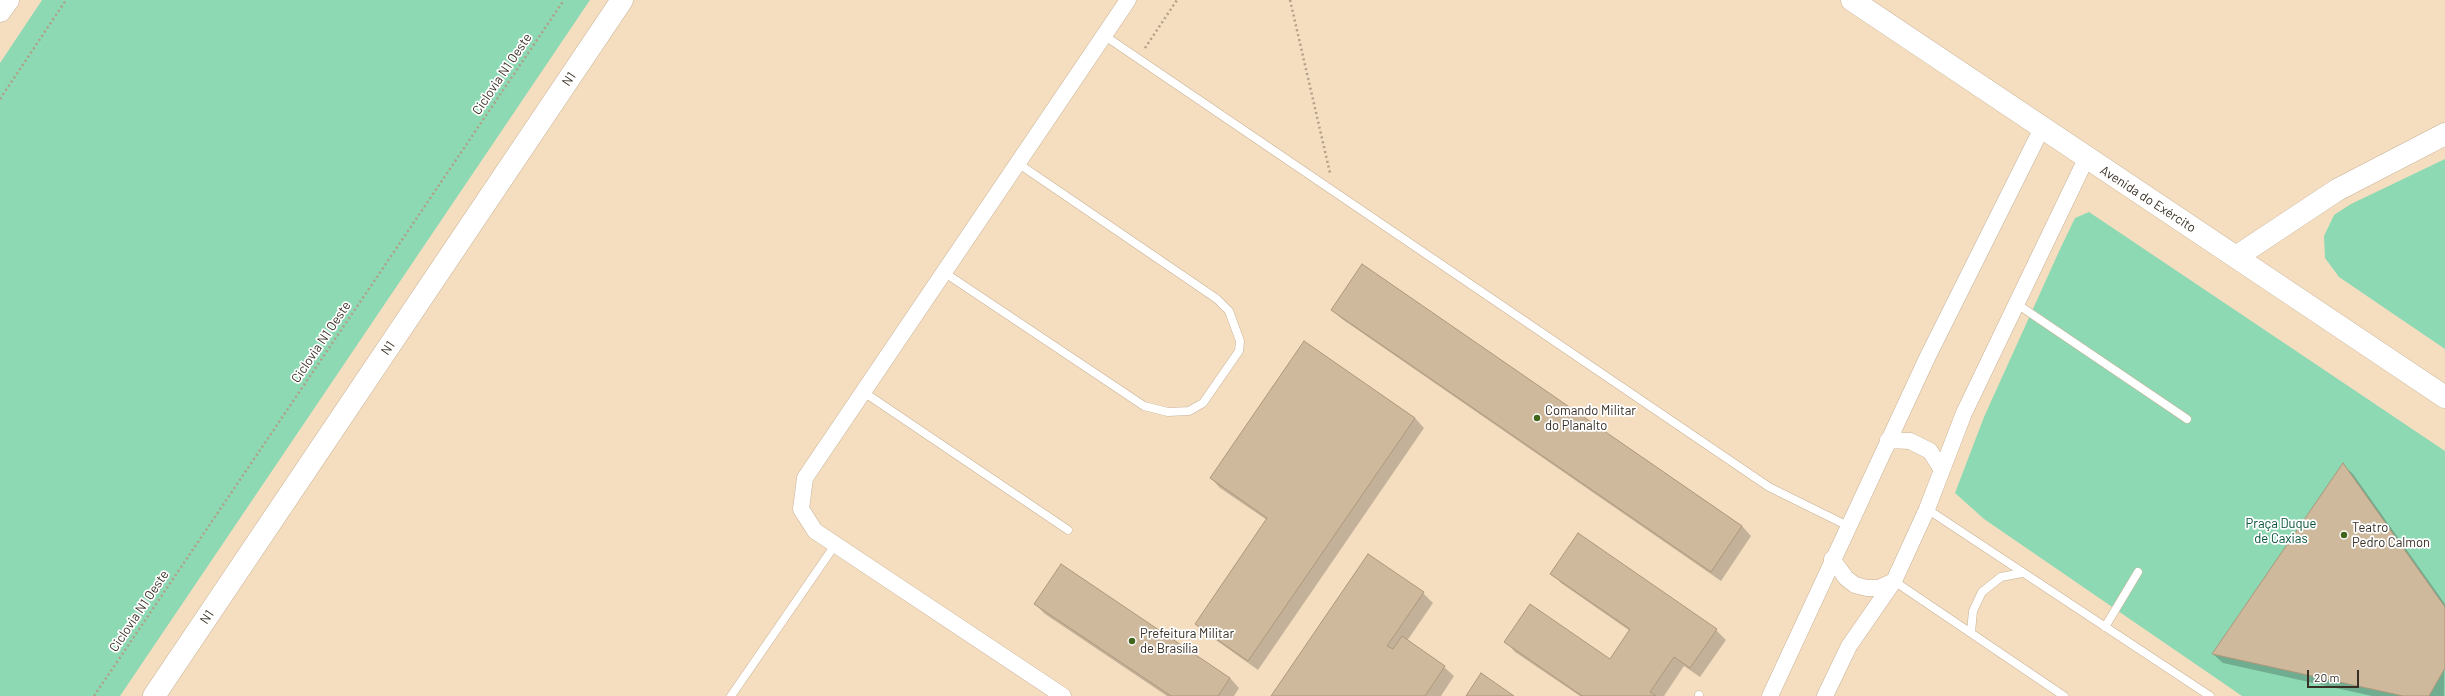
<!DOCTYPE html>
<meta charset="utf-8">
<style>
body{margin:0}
#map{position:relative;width:2445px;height:696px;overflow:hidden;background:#f5dec0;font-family:Barlow,sans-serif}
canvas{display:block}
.scale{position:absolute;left:2307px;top:670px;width:52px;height:18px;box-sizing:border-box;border:2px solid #393025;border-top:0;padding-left:5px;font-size:12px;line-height:14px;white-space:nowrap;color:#393025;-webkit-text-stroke:3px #fff;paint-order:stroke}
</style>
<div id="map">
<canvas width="2445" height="696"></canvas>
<div class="scale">20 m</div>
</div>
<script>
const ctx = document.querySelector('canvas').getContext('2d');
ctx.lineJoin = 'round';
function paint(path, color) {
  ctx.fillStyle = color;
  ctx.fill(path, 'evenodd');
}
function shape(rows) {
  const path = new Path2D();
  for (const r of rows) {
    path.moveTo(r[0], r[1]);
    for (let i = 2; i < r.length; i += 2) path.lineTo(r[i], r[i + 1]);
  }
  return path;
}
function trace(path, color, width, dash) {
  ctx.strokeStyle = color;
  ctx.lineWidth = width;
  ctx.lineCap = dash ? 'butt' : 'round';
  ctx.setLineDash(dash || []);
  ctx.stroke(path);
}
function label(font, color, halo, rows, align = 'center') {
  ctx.font = font + ' Barlow,sans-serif';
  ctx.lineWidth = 3.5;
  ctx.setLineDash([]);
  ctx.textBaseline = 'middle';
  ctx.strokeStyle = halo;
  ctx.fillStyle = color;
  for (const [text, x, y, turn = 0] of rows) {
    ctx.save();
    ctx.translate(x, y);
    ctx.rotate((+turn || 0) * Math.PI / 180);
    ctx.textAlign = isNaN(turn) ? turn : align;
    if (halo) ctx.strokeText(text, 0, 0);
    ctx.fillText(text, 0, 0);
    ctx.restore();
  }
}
paint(shape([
 [42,0,590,0,120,696,0,696,0,63],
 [2445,159,2445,349,2339,277,2325,258,2324,236,2334,215,2351,204],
 [2089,212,2445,451,2445,696,2242,696,1984,519,1955,493,1984,417,2061,247,2075,218]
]), '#8dd9b4');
paint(shape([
 [1362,265,1742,526,1751,536,1721,581,1342,319,1332,310],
 [1304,342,1415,418,1424,428,1258,670,1206,633,1196,624,1267,520,1220,488,1211,478],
 [2343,465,2353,474,2445,604,2444,696,2372,696,2223,663,2213,654],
 [1552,573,1716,630,1726,640,1700,677,1684,666,1664,696,1580,696,1515,652,1506,642,1610,660,1630,631,1561,583],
 [1423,593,1433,603,1407,641,1444,667,1454,676,1441,696,1272,696],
 [1035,604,1230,678,1239,688,1234,696,1167,696,1045,614]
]), '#0003');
const building = shape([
 [1362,264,1742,526,1711,572,1331,310,1362,264],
 [1304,341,1415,418,1248,661,1195,624,1267,518,1210,478,1304,341],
 [2343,463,2445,607,2445,668,2429,696,2403,696,2212,654,2343,463],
 [1578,533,1717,629,1690,668,1674,657,1650,692,1656,696,1582,696,1504,642,1530,604,1610,659,1630,629,1550,574,1578,533],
 [1368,554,1424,592,1387,646,1393,649,1402,636,1445,666,1425,696,1271,696,1368,554],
 [1061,564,1230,678,1218,696,1171,696,1034,604,1061,564],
 [1481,673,1514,696,1466,696,1481,673]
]);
paint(building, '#cfb99c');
trace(building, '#ad977b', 1);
const lane = shape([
 [1105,36,1769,487,1848,526],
 [945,273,1144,406,1168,412,1189,411,1203,403,1239,351,1240,341,1229,311,1217,299,1019,164],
 [2017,304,2187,419],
 [865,393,1068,530],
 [1927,509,2210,696],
 [1894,581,2064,696],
 [2105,627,2138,572],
 [1971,632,1973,611,1982,592,2001,577,2022,573],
 [731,696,835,545],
 [1699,696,1699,695]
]);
const street = shape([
 [1888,440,1910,441,1930,451,1942,470],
 [1832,559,1846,578,1855,585,1867,588,1879,588,1894,581],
 [1063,696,815,531,801,509,805,478,1128,0],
 [1770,696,1928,356,2042,128],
 [1825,696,1849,646,1894,581,1927,509,1964,413,2086,159]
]);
const secondary = shape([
 [2236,257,2337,190,2445,134]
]);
const primary = shape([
 [1852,0,2445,397]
]);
const highway = shape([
 [0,11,8,0],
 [154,696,622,0]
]);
trace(lane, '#c7b194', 9);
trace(street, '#c7b194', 17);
trace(secondary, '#c7b194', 23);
trace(primary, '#c7b194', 23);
trace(highway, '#c7b194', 23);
trace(shape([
 [1290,0,1330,173],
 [1145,48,1177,0],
 [0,99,66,0],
 [94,696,564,0]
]), '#b19f88', 2.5, [2, 3]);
trace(lane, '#fff', 8);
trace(street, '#fff', 16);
trace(secondary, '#fff', 22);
trace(primary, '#fff', 22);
trace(highway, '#fff', 22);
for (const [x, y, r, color] of [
 [1537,418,4,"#42651c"],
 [2344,535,4,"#42651c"],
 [1132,641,4,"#42651c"]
]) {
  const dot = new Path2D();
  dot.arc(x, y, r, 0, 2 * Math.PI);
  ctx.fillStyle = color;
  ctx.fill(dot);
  trace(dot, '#fff', 1.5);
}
label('13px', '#393025', '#fff', [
 ["Ciclovia N1 Oeste",502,74,-56],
 ["N1",569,79,-56],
 ["Avenida do Exército",2148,199,33],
 ["Ciclovia N1 Oeste",321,342,-56],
 ["N1",388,348,-56],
 ["Ciclovia N1 Oeste",139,611,-56],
 ["N1",207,617,-56]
]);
label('13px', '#393025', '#fff', [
 ["Comando Militar",1545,411],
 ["do Planalto",1545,426],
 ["Teatro",2352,528],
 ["Pedro Calmon",2352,543],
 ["Prefeitura Militar",1140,634],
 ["de Brasília",1140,649]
], 'left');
label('13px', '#055237', '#fff', [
 ["Praça Duque",2281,524],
 ["de Caxias",2281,539]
]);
</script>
